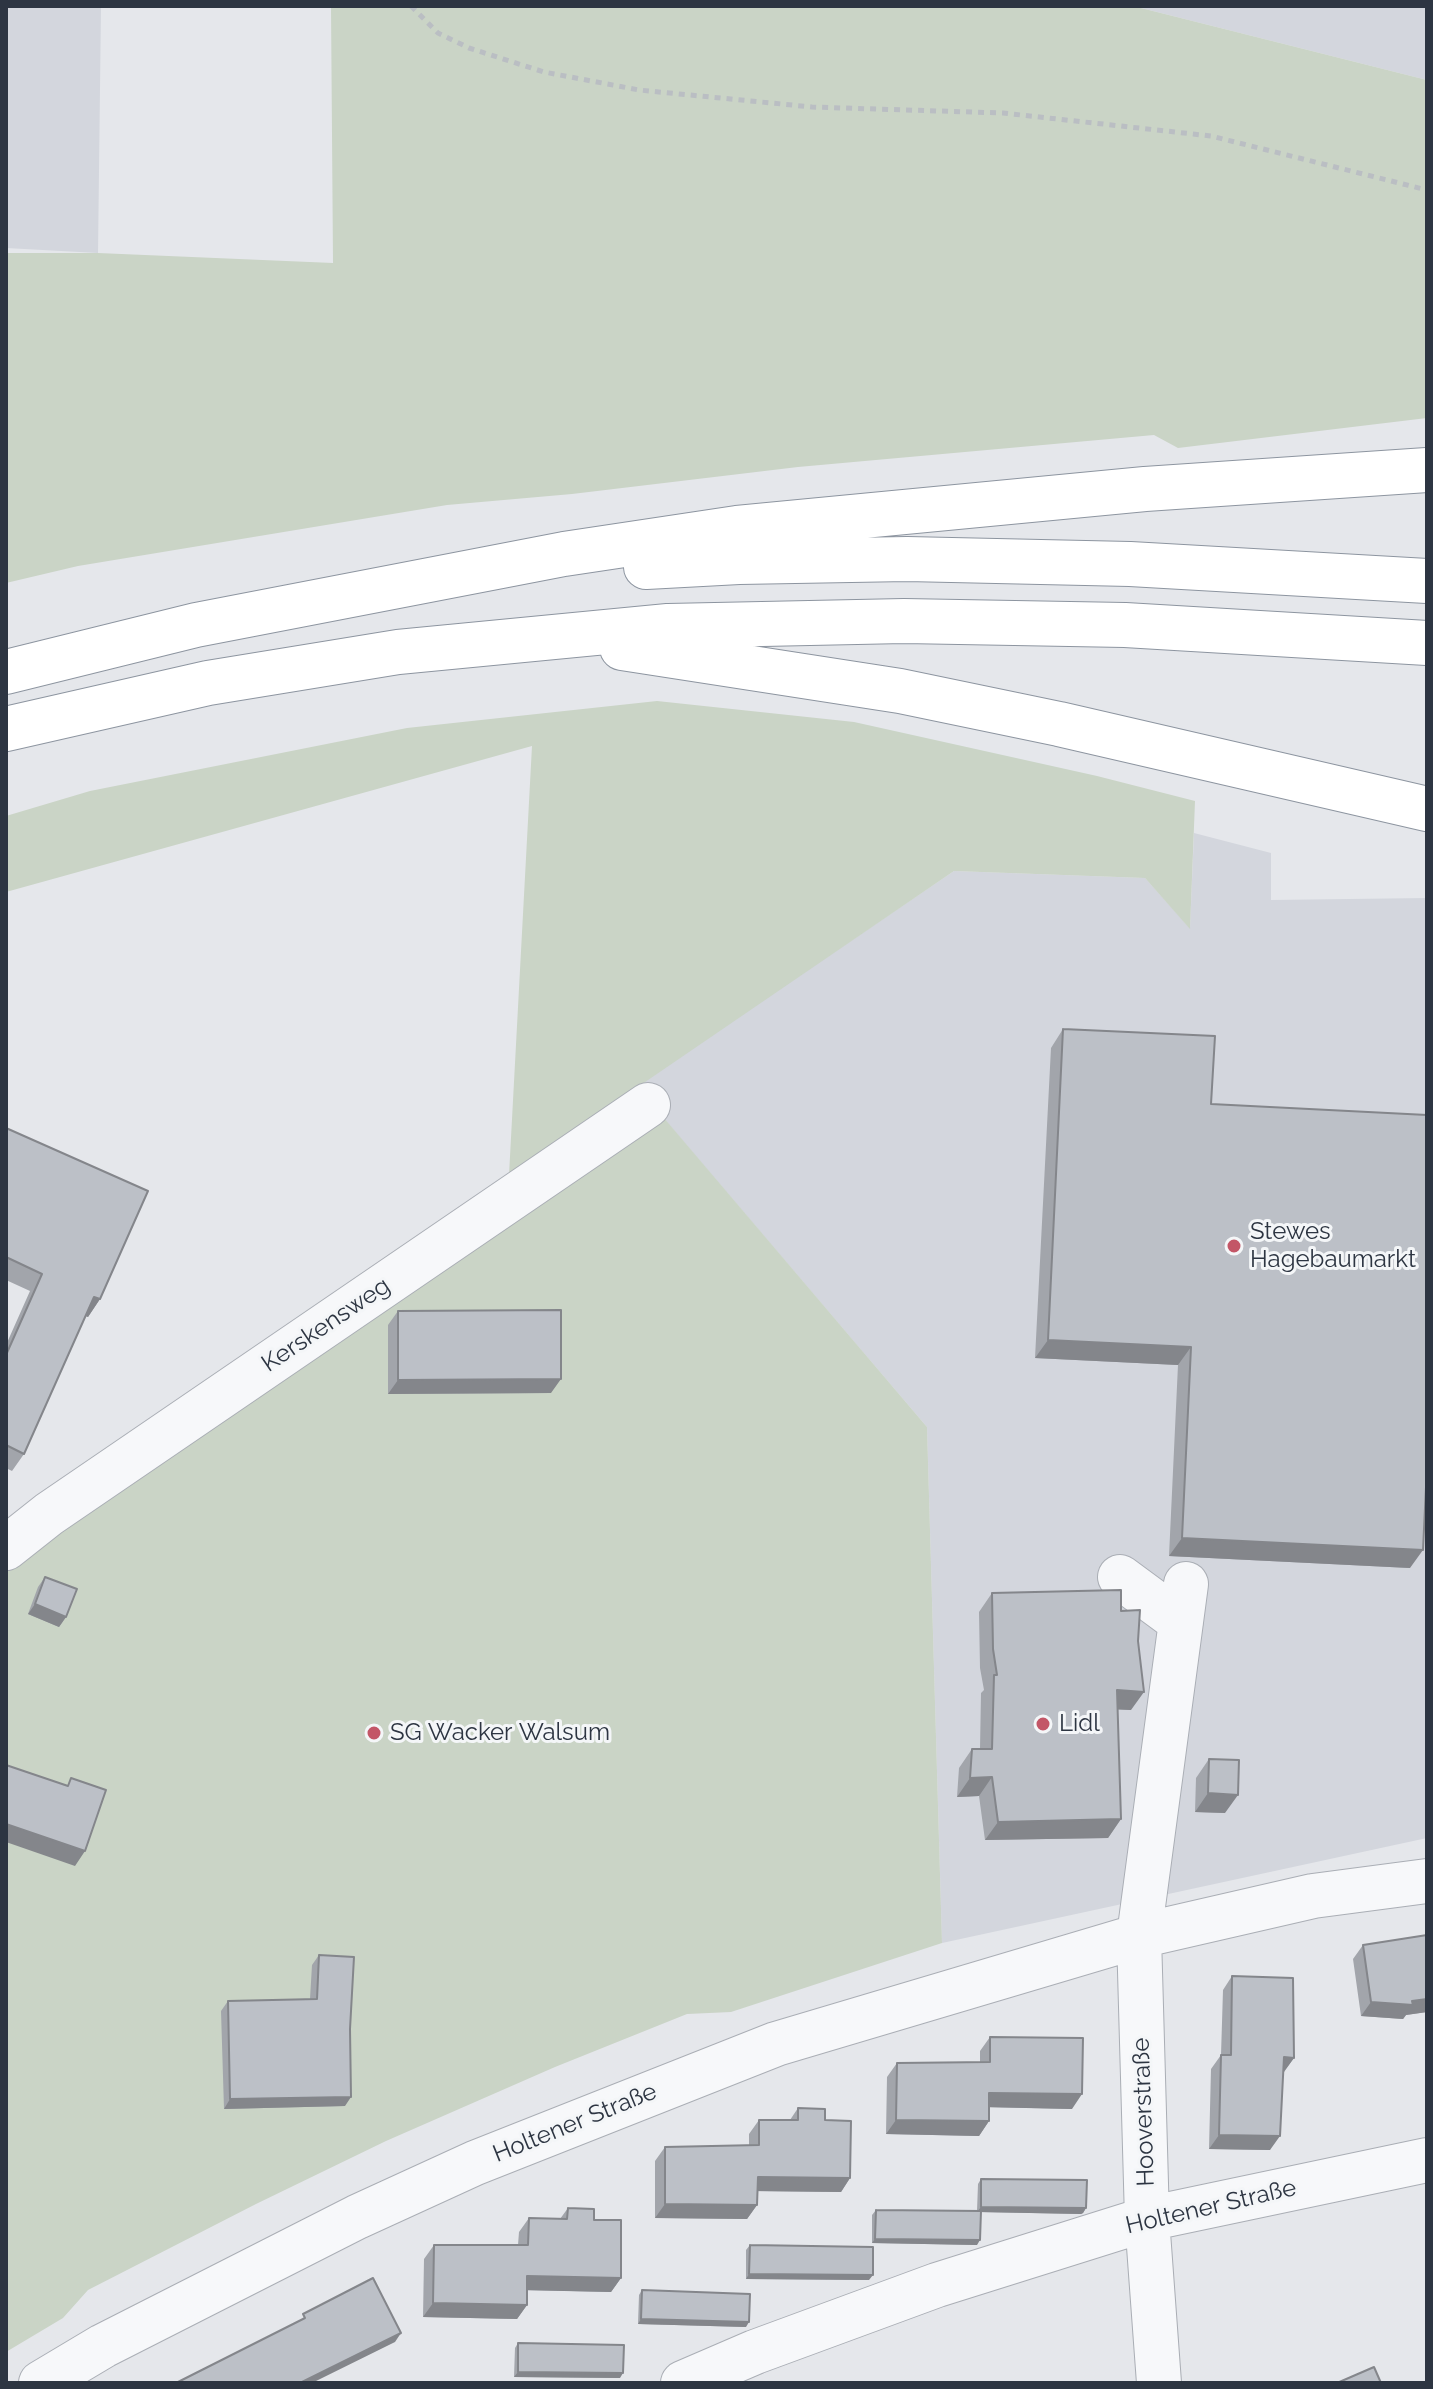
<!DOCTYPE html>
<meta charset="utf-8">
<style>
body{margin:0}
#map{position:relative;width:1433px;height:2389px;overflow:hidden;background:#e5e7eb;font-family:Raleway,sans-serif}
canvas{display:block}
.frame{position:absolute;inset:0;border:8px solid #2d3542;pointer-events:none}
</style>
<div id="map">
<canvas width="1433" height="2389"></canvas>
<div class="frame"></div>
</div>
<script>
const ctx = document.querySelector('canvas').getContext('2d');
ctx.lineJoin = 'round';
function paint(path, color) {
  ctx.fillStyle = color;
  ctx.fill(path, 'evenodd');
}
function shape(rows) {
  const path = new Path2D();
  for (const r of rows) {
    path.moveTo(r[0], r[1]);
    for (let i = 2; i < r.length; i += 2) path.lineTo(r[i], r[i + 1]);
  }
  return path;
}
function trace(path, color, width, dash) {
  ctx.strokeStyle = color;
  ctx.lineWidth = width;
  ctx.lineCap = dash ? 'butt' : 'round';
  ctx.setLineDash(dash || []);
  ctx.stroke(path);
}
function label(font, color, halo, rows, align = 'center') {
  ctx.font = font + ' Raleway,sans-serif';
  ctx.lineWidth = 6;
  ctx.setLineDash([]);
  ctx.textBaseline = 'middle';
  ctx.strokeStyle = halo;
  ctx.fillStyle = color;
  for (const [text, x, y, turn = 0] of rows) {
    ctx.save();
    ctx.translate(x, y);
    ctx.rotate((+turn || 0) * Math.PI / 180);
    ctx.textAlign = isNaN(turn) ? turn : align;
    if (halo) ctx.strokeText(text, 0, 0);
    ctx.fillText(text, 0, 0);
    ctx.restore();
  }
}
paint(shape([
 [6,6,101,6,98,253,6,248],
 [1133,6,1427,6,1427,80],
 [1194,833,1271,853,1271,900,1427,898,1427,1838,942,1943,927,1427,636,1086,954,871,1145,878,1190,928]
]), '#d3d6dd');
paint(shape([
 [331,6,1133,6,1427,80,1427,418,1178,448,1154,435,798,467,572,494,447,505,78,566,6,583,6,253,98,253,333,263],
 [657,701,854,722,1097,776,1195,801,1190,929,1145,878,954,871,509,1175,532,746,6,892,6,816,90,791,407,728],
 [664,1118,927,1427,942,1943,731,2012,687,2014,555,2067,386,2141,256,2204,88,2290,63,2318,6,2352,6,1570]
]), '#cad4c6');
const minor = shape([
 [6,1548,49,1514,648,1105],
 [1120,1577,1181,1622],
 [41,2383,103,2346,357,2217,475,2163,776,2044,1139,1936,1313,1896,1427,1881],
 [683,2383,755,2352,937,2285,1147,2219,1427,2160],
 [1159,2383,1147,2219,1139,1936,1186,1584]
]);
const highway = shape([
 [646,567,739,562,907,559,1130,564,1427,581],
 [622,648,900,691,1059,724,1427,809],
 [6,672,196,625,564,554,737,528,1145,489,1427,470],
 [6,729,208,683,398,652,668,626,904,621,1125,625,1427,643]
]);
trace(minor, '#aaaeb5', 46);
trace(highway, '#8d95a0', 46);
trace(shape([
 [411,6,438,33,469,48,544,72,639,90,812,107,1003,113,1211,136,1427,190]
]), '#babec3', 5, [6, 6]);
trace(minor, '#f7f8fa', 44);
trace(highway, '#fff', 44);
paint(shape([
 [1063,1029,1211,1104,1410,1568,1169,1556,1178,1365,1035,1358,1051,1048],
 [6,1128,100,1299,88,1317,85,1316,24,1454,12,1471,6,1468,6,1345,30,1291,6,1280],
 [398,1311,551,1393,388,1394,388,1325],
 [45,1577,66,1617,59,1627,28,1614,38,1587],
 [992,1593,1121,1611,1131,1710,1117,1709,1121,1819,1108,1838,985,1840,979,1796,957,1797,959,1768,972,1749,980,1749,981,1693,984,1690,980,1668,979,1612],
 [1209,1759,1225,1813,1195,1812,1196,1778],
 [1427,1935,1427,2012,1406,2015,1403,2019,1361,2016,1353,1959,1363,1945],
 [319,1955,345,2106,224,2109,221,2011,228,2001,310,1999,312,1965],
 [1232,1976,1294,2058,1283,2072,1270,2150,1209,2149,1211,2069,1221,2055,1223,1990],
 [990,2037,1072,2109,989,2107,989,2121,979,2136,886,2134,887,2077,897,2063,980,2062,980,2051],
 [798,2108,825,2120,850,2178,841,2192,758,2191,757,2205,747,2219,655,2218,655,2161,665,2147,749,2145,749,2134,759,2120,790,2120],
 [981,2179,1086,2208,1083,2213,1081,2214,981,2212,977,2245,872,2243,872,2215,876,2210,977,2211,978,2184],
 [568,2208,594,2220,621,2278,611,2292,527,2290,527,2305,517,2319,423,2317,424,2259,434,2245,518,2245,519,2232,529,2218,560,2219],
 [750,2245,869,2280,746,2279,746,2250],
 [642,2290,746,2327,638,2324,639,2295],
 [518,2343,620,2378,514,2377,515,2348]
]), '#a2a5ab');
paint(shape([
 [94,1297,100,1299,88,1317,82,1314],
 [1048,1340,1191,1347,1178,1365,1035,1358],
 [561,1379,551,1393,388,1394,398,1380],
 [1182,1538,1423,1550,1410,1568,1169,1556],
 [35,1604,66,1617,59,1627,28,1614],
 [1117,1690,1144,1692,1131,1710,1104,1709],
 [992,1777,979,1796,957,1797,970,1778],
 [1208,1793,1238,1795,1225,1813,1195,1812],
 [1121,1819,1108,1838,985,1840,998,1822],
 [6,1824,85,1851,75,1866,6,1842],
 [1427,1999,1427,2012,1406,2015,1403,2019,1361,2016,1371,2002],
 [1284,2057,1294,2058,1284,2072,1274,2072],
 [989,2093,1082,2094,1072,2109,979,2107],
 [351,2097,345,2106,224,2109,230,2099],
 [896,2120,989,2121,979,2136,886,2134],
 [1219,2135,1280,2136,1270,2150,1209,2149],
 [758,2177,850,2178,841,2192,748,2191],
 [665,2204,757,2205,747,2219,655,2218],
 [981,2207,1086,2208,1083,2213,1081,2214,977,2212],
 [875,2239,980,2240,977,2245,872,2243],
 [749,2274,873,2275,869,2280,746,2279],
 [527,2276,621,2278,611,2292,517,2290],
 [433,2303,527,2305,517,2319,423,2317],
 [641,2319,749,2322,746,2327,638,2324],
 [401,2333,395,2342,312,2383,300,2383],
 [518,2372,623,2373,620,2378,514,2377]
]), '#84868b');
const building = shape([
 [1063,1029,1215,1036,1211,1104,1427,1115,1427,1466,1423,1550,1182,1538,1191,1347,1048,1340,1063,1029],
 [6,1128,148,1191,100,1299,94,1297,24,1454,6,1445,6,1355,42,1274,6,1257,6,1128],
 [561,1310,561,1379,398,1380,398,1311,561,1310],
 [45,1577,77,1589,66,1617,35,1604,45,1577],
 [1121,1590,1121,1611,1140,1610,1138,1641,1144,1692,1117,1690,1121,1819,998,1822,992,1777,970,1778,972,1749,992,1749,994,1675,997,1675,993,1649,992,1593,1121,1590],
 [1209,1759,1239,1760,1238,1795,1208,1793,1209,1759],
 [6,1765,68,1786,71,1778,106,1790,85,1851,6,1824,6,1765],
 [1427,1935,1427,1999,1412,2001,1413,2005,1371,2002,1363,1945,1427,1935],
 [319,1955,354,1957,350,2029,351,2097,230,2099,228,2001,317,1999,319,1955],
 [1232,1976,1293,1978,1294,2058,1284,2057,1280,2136,1219,2135,1221,2055,1231,2055,1232,1976],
 [990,2037,1083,2038,1082,2094,989,2093,989,2121,896,2120,897,2063,990,2062,990,2037],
 [798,2108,825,2109,825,2120,851,2121,850,2178,758,2177,757,2205,665,2204,665,2147,759,2145,759,2120,798,2120,798,2108],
 [981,2179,1087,2180,1086,2208,981,2207,981,2179],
 [568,2208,594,2209,594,2220,621,2220,621,2278,527,2276,527,2305,433,2303,434,2245,528,2245,529,2218,567,2219,568,2208],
 [876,2210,981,2211,980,2240,875,2239,876,2210],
 [750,2245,873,2247,873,2275,749,2274,750,2245],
 [373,2278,401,2333,300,2383,176,2383,305,2318,303,2314,373,2278],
 [642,2290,750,2294,749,2322,641,2319,642,2290],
 [518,2343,624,2345,623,2373,518,2372,518,2343],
 [1374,2367,1381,2383,1337,2383,1374,2367]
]);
paint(building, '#bcc0c7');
trace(building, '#84868b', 2);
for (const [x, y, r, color] of [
 [1234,1246,8,"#c35667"],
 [1043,1724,8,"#c35667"],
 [374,1733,8,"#c35667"]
]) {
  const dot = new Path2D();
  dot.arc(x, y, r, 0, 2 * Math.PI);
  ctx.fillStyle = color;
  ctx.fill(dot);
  trace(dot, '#f4f6f8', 3);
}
label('24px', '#2d3542', '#f4f6f8', [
 ["Stewes",1250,1232],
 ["Hagebaumarkt",1250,1260],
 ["Lidl",1059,1724],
 ["SG Wacker Walsum",390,1733]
], 'left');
label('24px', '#2d3542', '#f4f6f8', [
 ["Kerskensweg",326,1325,-34],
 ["Hooverstraße",1144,2112,-92],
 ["Holtener Straße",575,2123,-22],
 ["Holtener Straße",1211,2207,-13]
]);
</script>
